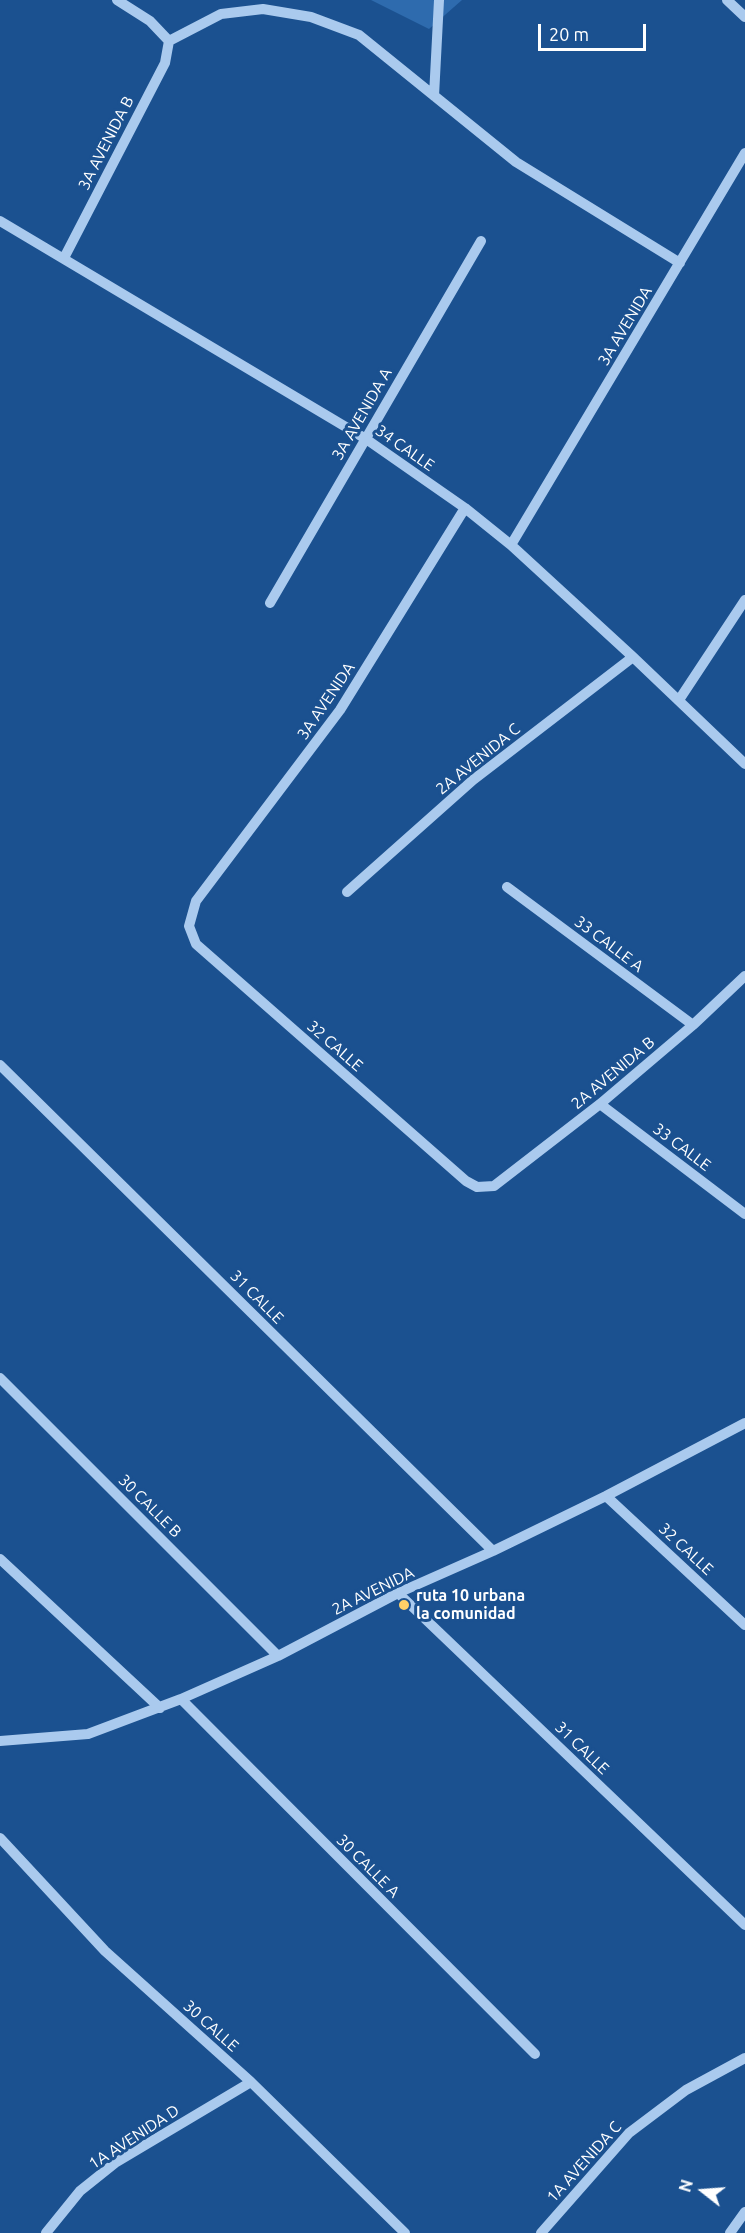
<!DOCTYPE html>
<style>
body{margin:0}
#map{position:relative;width:745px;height:2233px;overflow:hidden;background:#1b5190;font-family:Ubuntu,sans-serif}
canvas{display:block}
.north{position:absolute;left:673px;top:2161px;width:60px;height:60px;-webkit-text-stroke:4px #1b5190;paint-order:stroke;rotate:287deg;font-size:16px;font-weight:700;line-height:24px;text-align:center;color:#fff}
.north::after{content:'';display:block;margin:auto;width:21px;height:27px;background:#fff;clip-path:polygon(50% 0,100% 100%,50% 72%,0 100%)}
.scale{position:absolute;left:538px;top:24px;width:108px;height:27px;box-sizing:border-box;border:3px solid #fff;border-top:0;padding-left:8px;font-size:18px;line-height:21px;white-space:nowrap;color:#fff;-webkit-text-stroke:4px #1b5190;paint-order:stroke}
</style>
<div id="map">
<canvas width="745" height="2233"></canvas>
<div class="north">N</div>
<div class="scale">20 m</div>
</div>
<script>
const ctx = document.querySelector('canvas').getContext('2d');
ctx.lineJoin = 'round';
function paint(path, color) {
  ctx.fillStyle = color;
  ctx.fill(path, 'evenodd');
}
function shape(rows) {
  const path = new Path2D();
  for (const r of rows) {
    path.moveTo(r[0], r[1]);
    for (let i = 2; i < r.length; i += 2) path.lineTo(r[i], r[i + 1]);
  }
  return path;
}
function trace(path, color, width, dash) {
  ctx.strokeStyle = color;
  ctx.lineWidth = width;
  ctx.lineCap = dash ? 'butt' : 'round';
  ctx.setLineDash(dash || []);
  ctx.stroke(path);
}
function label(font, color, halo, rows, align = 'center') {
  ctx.font = font + ' Ubuntu,sans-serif';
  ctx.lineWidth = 6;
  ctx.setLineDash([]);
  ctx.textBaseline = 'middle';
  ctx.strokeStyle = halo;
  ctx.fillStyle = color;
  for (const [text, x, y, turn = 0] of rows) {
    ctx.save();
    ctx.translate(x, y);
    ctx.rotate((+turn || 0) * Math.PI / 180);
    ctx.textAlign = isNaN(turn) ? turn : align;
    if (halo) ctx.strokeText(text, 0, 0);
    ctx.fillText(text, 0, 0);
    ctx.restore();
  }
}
paint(shape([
 [371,0,462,0,429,29]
]), '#2e6bae');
trace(shape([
 [117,0,150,21,169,41],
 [727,0,745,17],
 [169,41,221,14,263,9,311,17,359,35,516,162,680,263],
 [434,96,439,0],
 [0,221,366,439,465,508,511,545,633,657,745,764],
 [64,258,165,63,169,41],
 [465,508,340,710,196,901,189,926,196,944,466,1181,477,1187,494,1186,600,1104,693,1025,745,976],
 [511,545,745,153],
 [270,603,481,241],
 [679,700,745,600],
 [507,887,693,1025],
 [347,892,473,780,633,657],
 [0,1065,493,1551],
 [600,1104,745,1214],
 [0,1378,278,1656],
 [606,1496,745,1625],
 [0,1559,160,1708],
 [398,1593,745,1925],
 [181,1699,535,2054],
 [0,1741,88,1734,181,1699,278,1656,398,1593,493,1551,606,1496,745,1423],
 [0,1838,105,1951,251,2082,405,2233],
 [46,2233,80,2191,115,2163,251,2082],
 [541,2233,629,2133,686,2090,745,2058],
 [730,2233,745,2212]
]), '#aacaee', 10);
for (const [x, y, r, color] of [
 [404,1605,6,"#ffd067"]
]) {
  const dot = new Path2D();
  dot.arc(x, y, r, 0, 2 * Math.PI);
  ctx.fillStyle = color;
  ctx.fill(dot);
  trace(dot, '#1b5190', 2);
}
label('16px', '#fff', '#1b5190', [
 ["3A AVENIDA B",106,143,-63],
 ["3A AVENIDA",625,326,-59],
 ["3A AVENIDA A",362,414,-60],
 ["34 CALLE",405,448,35],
 ["3A AVENIDA",326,701,-56],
 ["2A AVENIDA C",478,759,-39],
 ["33 CALLE A",609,944,37],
 ["32 CALLE",335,1046,41],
 ["2A AVENIDA B",613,1073,-40],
 ["33 CALLE",682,1147,37],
 ["31 CALLE",257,1297,45],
 ["30 CALLE B",150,1506,45],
 ["32 CALLE",686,1549,43],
 ["2A AVENIDA",373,1591,-26],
 ["31 CALLE",582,1748,44],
 ["30 CALLE A",368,1866,45],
 ["30 CALLE",211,2026,42],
 ["1A AVENIDA D",134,2137,-33],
 ["1A AVENIDA C",584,2162,-48]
]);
label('bold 16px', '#fff', '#1b5190', [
 ["ruta 10 urbana",416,1596],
 ["la comunidad",416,1614]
], 'left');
</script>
